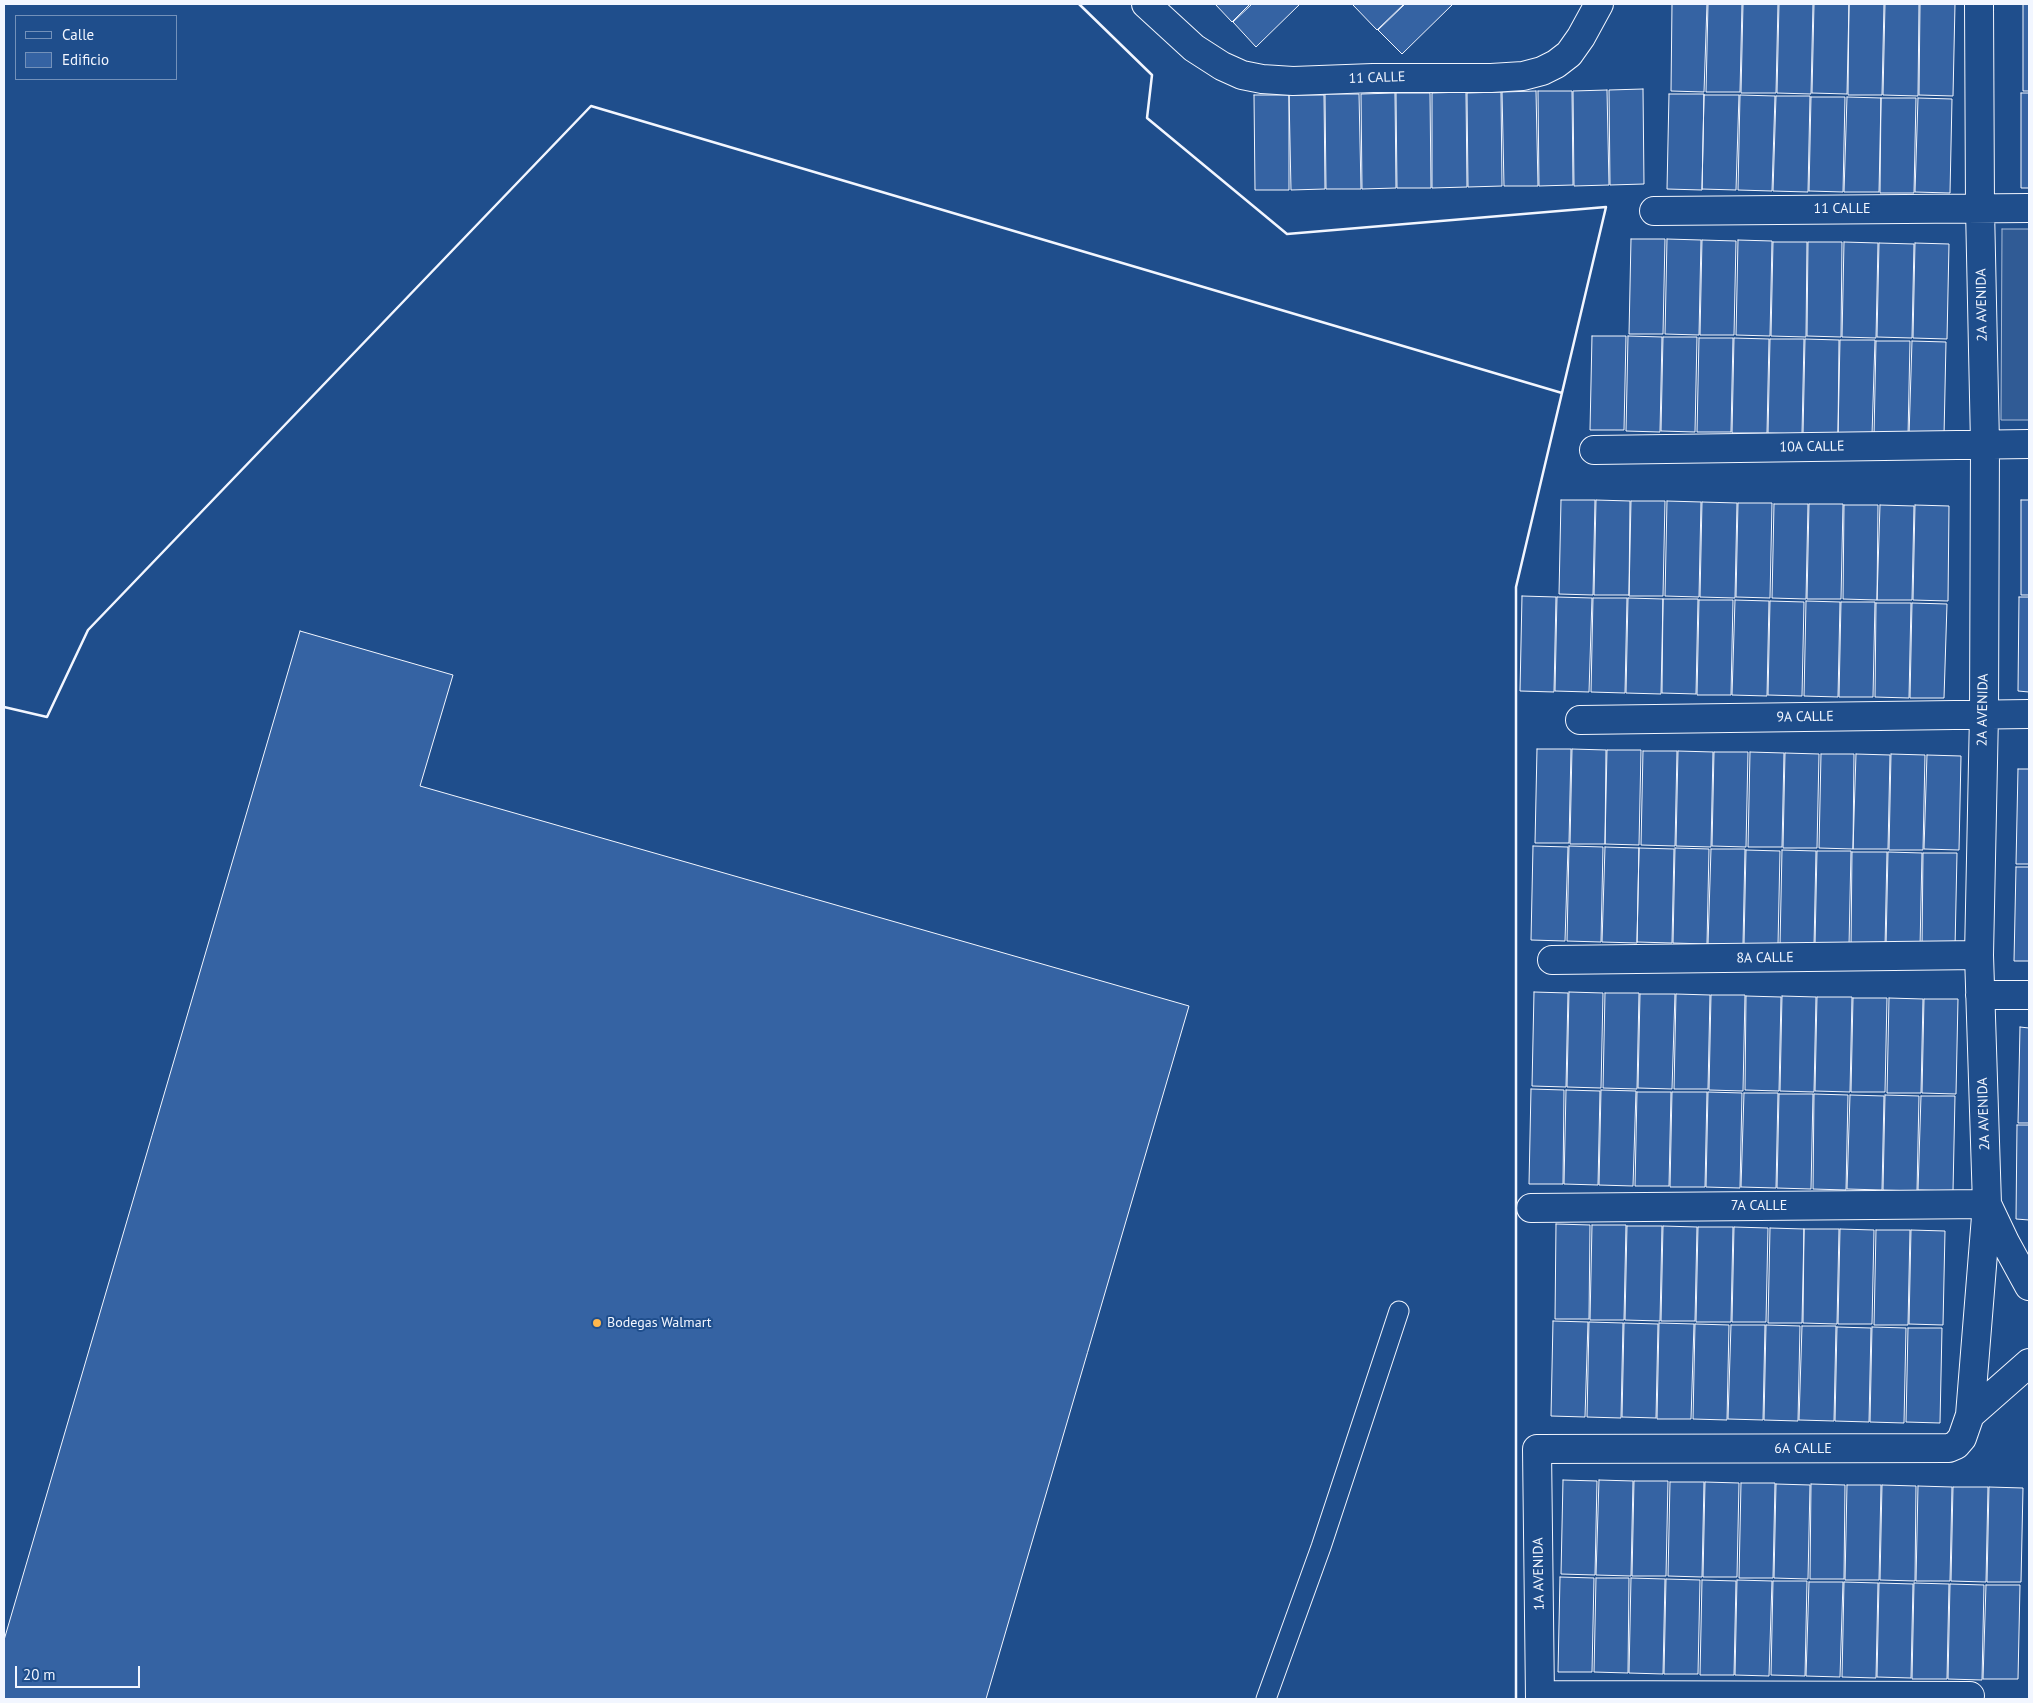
<!DOCTYPE html>
<style>
body{margin:0}
#map{position:relative;width:2033px;height:1703px;overflow:hidden;background:#1f4e8c;font-family:"PT Sans",sans-serif}
canvas{display:block}
.frame{position:absolute;inset:0;border:5px solid #f2f6ff;pointer-events:none}
.legend{position:absolute;left:15px;top:15px;width:162px;height:65px;box-sizing:border-box;background:#1f4e8c;border:1px solid #7391ba;margin:0;padding:6px 9px;list-style:none;font-size:15px;color:#f2f6ff}
.legend li{display:flex;align-items:center;gap:10px;height:25px}
.legend b{width:25px;border:1px solid #7391ba}
.scale{position:absolute;left:15px;top:1666px;width:125px;height:22px;box-sizing:border-box;border:2px solid #f2f6ff;border-top:0;padding-left:6px;font-size:15px;line-height:18px;white-space:nowrap;color:#f2f6ff;-webkit-text-stroke:4px #1f4e8c;paint-order:stroke}
</style>
<div id="map">
<canvas width="2033" height="1703"></canvas>
<div class="frame"></div>
<ul class="legend">
<li><b style="height:6px;background:#1f4e8c"></b>Calle</li>
<li><b style="height:14px;background:#3563a3"></b>Edificio</li>
</ul>
<div class="scale">20 m</div>
</div>
<script>
const ctx = document.querySelector('canvas').getContext('2d');
ctx.lineJoin = 'round';
function paint(path, color) {
  ctx.fillStyle = color;
  ctx.fill(path, 'evenodd');
}
function shape(rows) {
  const path = new Path2D();
  for (const r of rows) {
    path.moveTo(r[0], r[1]);
    for (let i = 2; i < r.length; i += 2) path.lineTo(r[i], r[i + 1]);
  }
  return path;
}
function trace(path, color, width, dash) {
  ctx.strokeStyle = color;
  ctx.lineWidth = width;
  ctx.lineCap = dash ? 'butt' : 'round';
  ctx.setLineDash(dash || []);
  ctx.stroke(path);
}
function label(font, color, halo, rows, align = 'center') {
  ctx.font = font + ' "PT Sans",sans-serif';
  ctx.lineWidth = 4;
  ctx.setLineDash([]);
  ctx.textBaseline = 'middle';
  ctx.strokeStyle = halo;
  ctx.fillStyle = color;
  for (const [text, x, y, turn = 0] of rows) {
    ctx.save();
    ctx.translate(x, y);
    ctx.rotate((+turn || 0) * Math.PI / 180);
    ctx.textAlign = isNaN(turn) ? turn : align;
    if (halo) ctx.strokeText(text, 0, 0);
    ctx.fillText(text, 0, 0);
    ctx.restore();
  }
}
const built = shape([
 [2002,229,2029,229,2029,420,2001,420,2002,229]
]);
paint(built, '#305b95');
trace(built, '#a8bbd7', 1);
const building = shape([
 [1215,4,1250,4,1232,22,1215,4],
 [1252,4,1300,4,1256,47,1233,22,1252,4],
 [1354,4,1404,4,1377,30,1353,5,1354,4],
 [1405,4,1453,4,1402,54,1378,30,1405,4],
 [1672,4,1707,4,1704,92,1671,91,1672,4],
 [1708,4,1742,4,1740,92,1706,92,1708,4],
 [1743,4,1778,4,1776,93,1741,93,1743,4],
 [1779,4,1813,4,1811,94,1777,93,1779,4],
 [1814,4,1849,4,1847,94,1812,93,1814,4],
 [1849,4,1884,4,1882,95,1848,95,1849,4],
 [1885,4,1919,4,1918,96,1883,95,1885,4],
 [1920,4,1955,4,1953,96,1919,95,1920,4],
 [2023,4,2029,4,2029,91,2023,91,2023,4],
 [1643,89,1644,184,1610,185,1609,90,1643,89],
 [1607,90,1609,185,1574,186,1573,91,1607,90],
 [1536,91,1538,186,1504,186,1502,92,1536,91],
 [1538,91,1572,91,1573,185,1539,186,1538,91],
 [1466,92,1467,187,1432,188,1432,93,1466,92],
 [1501,92,1502,186,1468,187,1467,93,1501,92],
 [1395,93,1396,188,1362,189,1361,94,1395,93],
 [1396,93,1430,93,1431,188,1397,188,1396,93],
 [2021,93,2029,93,2029,188,2021,188,2021,93],
 [1325,94,1359,94,1361,189,1326,189,1325,94],
 [1669,94,1704,94,1702,190,1667,189,1669,94],
 [1254,95,1289,95,1289,190,1255,190,1254,95],
 [1289,95,1324,95,1325,189,1291,190,1289,95],
 [1704,95,1739,95,1736,190,1702,189,1704,95],
 [1740,95,1775,96,1772,191,1738,190,1740,95],
 [1776,96,1810,96,1808,192,1773,191,1776,96],
 [1811,97,1845,97,1843,192,1809,191,1811,97],
 [1847,97,1881,98,1879,192,1844,192,1847,97],
 [1881,98,1916,98,1914,193,1880,193,1881,98],
 [1918,98,1952,99,1950,193,1915,192,1918,98],
 [1631,239,1665,239,1663,334,1629,334,1631,239],
 [1667,239,1701,240,1699,335,1665,334,1667,239],
 [1702,240,1736,241,1734,335,1700,335,1702,240],
 [1738,240,1772,241,1770,336,1736,335,1738,240],
 [1773,242,1807,242,1806,337,1771,336,1773,242],
 [1808,242,1842,242,1841,337,1807,336,1808,242],
 [1844,242,1878,243,1876,338,1842,337,1844,242],
 [1879,243,1914,244,1912,338,1877,337,1879,243],
 [1915,243,1949,244,1947,339,1913,338,1915,243],
 [1592,336,1626,336,1624,430,1590,430,1592,336],
 [1628,336,1662,337,1660,432,1626,431,1628,336],
 [1663,337,1697,337,1695,432,1661,431,1663,337],
 [1699,338,1733,338,1731,432,1697,432,1699,338],
 [1734,338,1769,339,1767,433,1732,433,1734,338],
 [1770,339,1804,339,1802,434,1768,433,1770,339],
 [1805,339,1839,340,1838,434,1803,434,1805,339],
 [1840,340,1875,340,1872,435,1838,435,1840,340],
 [1876,341,1910,341,1908,436,1874,435,1876,341],
 [1912,341,1946,342,1944,436,1909,436,1912,341],
 [1561,500,1595,500,1593,595,1559,594,1561,500],
 [1596,500,1630,501,1629,595,1594,595,1596,500],
 [2021,500,2029,500,2029,595,2021,595,2021,500],
 [1631,501,1665,501,1663,596,1629,596,1631,501],
 [1667,501,1701,502,1699,597,1665,596,1667,501],
 [1702,502,1737,503,1735,598,1700,597,1702,502],
 [1738,503,1772,503,1770,598,1736,597,1738,503],
 [1774,504,1808,504,1806,599,1772,598,1774,504],
 [1809,504,1843,504,1841,599,1807,599,1809,504],
 [1844,505,1878,505,1877,600,1843,599,1844,505],
 [1880,505,1914,506,1912,600,1877,600,1880,505],
 [1915,505,1949,506,1948,601,1913,600,1915,505],
 [1522,596,1556,597,1554,692,1520,691,1522,596],
 [1557,597,1592,598,1589,692,1555,691,1557,597],
 [2019,597,2029,597,2029,692,2018,691,2019,597],
 [1593,598,1627,598,1625,693,1591,692,1593,598],
 [1628,598,1663,599,1661,694,1626,693,1628,598],
 [1663,599,1698,599,1696,694,1662,693,1663,599],
 [1699,600,1733,600,1731,695,1697,695,1699,600],
 [1735,600,1769,601,1767,696,1732,695,1735,600],
 [1770,601,1804,602,1802,696,1768,695,1770,601],
 [1806,601,1840,602,1838,697,1804,696,1806,601],
 [1841,602,1875,602,1873,697,1839,697,1841,602],
 [1876,603,1911,603,1909,698,1875,697,1876,603],
 [1912,603,1947,604,1944,698,1910,698,1912,603],
 [300,631,453,675,420,786,1189,1006,986,1699,4,1699,4,1640,300,631],
 [1537,749,1571,749,1569,843,1535,843,1537,749],
 [1572,749,1606,750,1605,844,1570,844,1572,749],
 [1607,750,1641,750,1639,845,1605,844,1607,750],
 [1643,751,1677,751,1675,846,1641,845,1643,751],
 [1678,751,1713,752,1711,847,1676,846,1678,751],
 [1714,752,1748,752,1746,847,1712,846,1714,752],
 [1750,752,1784,753,1782,847,1748,847,1750,752],
 [1785,753,1819,754,1817,848,1783,848,1785,753],
 [1821,754,1854,754,1853,849,1819,848,1821,754],
 [1856,754,1890,755,1888,849,1853,849,1856,754],
 [1891,754,1925,755,1923,850,1889,850,1891,754],
 [1927,755,1961,756,1959,850,1924,849,1927,755],
 [2018,769,2029,769,2029,864,2016,864,2018,769],
 [1533,846,1568,847,1565,941,1531,940,1533,846],
 [1569,846,1603,847,1601,942,1567,941,1569,846],
 [1605,847,1639,848,1637,943,1602,942,1605,847],
 [1639,848,1674,849,1672,943,1637,942,1639,848],
 [1675,848,1709,849,1707,944,1673,943,1675,848],
 [1711,849,1745,849,1743,944,1708,944,1711,849],
 [1746,850,1780,851,1778,945,1744,944,1746,850],
 [1782,850,1816,851,1814,946,1780,945,1782,850],
 [1817,851,1851,851,1849,946,1815,945,1817,851],
 [1852,852,1887,852,1885,947,1851,946,1852,852],
 [1888,852,1922,853,1920,948,1886,947,1888,852],
 [1923,853,1957,853,1955,948,1922,947,1923,853],
 [2016,867,2029,867,2029,961,2014,961,2016,867],
 [1534,992,1568,993,1566,1087,1532,1086,1534,992],
 [1569,992,1603,993,1601,1088,1567,1087,1569,992],
 [1605,993,1639,993,1637,1089,1603,1088,1605,993],
 [1640,994,1675,994,1672,1089,1638,1088,1640,994],
 [1676,994,1710,995,1708,1089,1674,1089,1676,994],
 [1711,995,1745,995,1743,1091,1709,1090,1711,995],
 [1746,996,1781,997,1779,1091,1745,1090,1746,996],
 [1782,996,1816,997,1814,1092,1780,1091,1782,996],
 [1817,997,1852,997,1850,1092,1815,1091,1817,997],
 [1853,998,1887,998,1885,1092,1851,1092,1853,998],
 [1889,998,1923,999,1921,1093,1887,1093,1889,998],
 [1924,999,1958,999,1956,1094,1922,1093,1924,999],
 [2020,1027,2029,1028,2029,1123,2018,1123,2020,1027],
 [1531,1089,1564,1090,1563,1184,1529,1184,1531,1089],
 [1566,1090,1600,1091,1598,1185,1564,1184,1566,1090],
 [1601,1090,1636,1091,1633,1186,1599,1185,1601,1090],
 [1637,1092,1671,1092,1669,1186,1635,1186,1637,1092],
 [1672,1092,1707,1092,1705,1187,1670,1187,1672,1092],
 [1708,1092,1742,1093,1740,1188,1706,1187,1708,1092],
 [1744,1093,1778,1093,1776,1188,1741,1187,1744,1093],
 [1779,1094,1813,1094,1811,1189,1777,1188,1779,1094],
 [1814,1094,1848,1095,1846,1190,1813,1189,1814,1094],
 [1850,1095,1884,1096,1882,1190,1847,1189,1850,1095],
 [1885,1095,1919,1096,1917,1191,1883,1190,1885,1095],
 [1921,1096,1955,1096,1953,1191,1918,1190,1921,1096],
 [2017,1125,2029,1125,2029,1220,2016,1219,2017,1125],
 [1556,1224,1590,1225,1589,1319,1555,1319,1556,1224],
 [1592,1225,1626,1225,1624,1320,1590,1320,1592,1225],
 [1627,1226,1662,1226,1660,1321,1625,1320,1627,1226],
 [1663,1226,1697,1227,1695,1321,1661,1321,1663,1226],
 [1698,1227,1733,1227,1731,1322,1696,1322,1698,1227],
 [1734,1227,1768,1228,1766,1322,1732,1322,1734,1227],
 [1770,1228,1804,1229,1802,1323,1768,1323,1770,1228],
 [1804,1229,1839,1229,1837,1324,1803,1323,1804,1229],
 [1840,1229,1874,1230,1872,1324,1838,1324,1840,1229],
 [1876,1230,1910,1230,1908,1325,1874,1325,1876,1230],
 [1911,1230,1945,1231,1943,1325,1909,1324,1911,1230],
 [1553,1321,1588,1322,1585,1417,1551,1416,1553,1321],
 [1589,1322,1623,1323,1621,1418,1587,1417,1589,1322],
 [1624,1323,1658,1324,1656,1418,1622,1417,1624,1323],
 [1659,1323,1694,1324,1691,1419,1657,1419,1659,1323],
 [1695,1324,1729,1325,1727,1420,1693,1419,1695,1324],
 [1731,1325,1765,1325,1763,1420,1728,1419,1731,1325],
 [1766,1325,1800,1326,1798,1421,1764,1420,1766,1325],
 [1802,1326,1836,1326,1834,1421,1799,1420,1802,1326],
 [1837,1327,1871,1328,1869,1422,1835,1421,1837,1327],
 [1872,1327,1906,1328,1904,1423,1870,1422,1872,1327],
 [1908,1328,1942,1328,1940,1423,1906,1422,1908,1328],
 [1563,1480,1597,1481,1595,1575,1561,1574,1563,1480],
 [1599,1480,1633,1481,1631,1576,1596,1575,1599,1480],
 [1634,1481,1668,1481,1666,1576,1632,1576,1634,1481],
 [1670,1482,1704,1482,1702,1577,1668,1576,1670,1482],
 [1705,1482,1739,1483,1737,1577,1703,1577,1705,1482],
 [1741,1483,1775,1483,1773,1578,1739,1578,1741,1483],
 [1776,1484,1810,1485,1808,1579,1774,1578,1776,1484],
 [1811,1484,1845,1485,1844,1579,1810,1579,1811,1484],
 [1847,1485,1881,1485,1879,1580,1845,1580,1847,1485],
 [1882,1485,1916,1486,1915,1581,1880,1580,1882,1485],
 [1918,1486,1952,1487,1950,1581,1916,1581,1918,1486],
 [1953,1487,1988,1487,1986,1582,1951,1581,1953,1487],
 [1989,1487,2023,1488,2021,1582,1987,1582,1989,1487],
 [1560,1577,1594,1578,1592,1672,1558,1672,1560,1577],
 [1596,1578,1629,1578,1628,1673,1594,1672,1596,1578],
 [1631,1578,1665,1579,1663,1674,1629,1673,1631,1578],
 [1666,1579,1700,1580,1698,1674,1664,1674,1666,1579],
 [1702,1580,1736,1581,1734,1675,1700,1675,1702,1580],
 [1737,1580,1772,1581,1769,1676,1735,1675,1737,1580],
 [1773,1581,1807,1581,1805,1676,1771,1675,1773,1581],
 [1809,1582,1843,1582,1840,1677,1806,1676,1809,1582],
 [1844,1582,1878,1583,1876,1678,1842,1677,1844,1582],
 [1879,1583,1913,1584,1911,1678,1877,1677,1879,1583],
 [1914,1583,1949,1584,1947,1679,1912,1679,1914,1583],
 [1950,1584,1984,1585,1982,1680,1948,1679,1950,1584],
 [1986,1585,2020,1585,2018,1679,1983,1679,1986,1585]
]);
paint(building, '#3563a3');
trace(building, '#f2f6ff', 1);
const lane = shape([
 [1266,1699,1321,1547,1399,1311]
]);
const street = shape([
 [1146,4,1194,48,1222,66,1242,75,1262,79,1293,81,1373,78,1491,78,1523,76,1542,71,1556,64,1569,54,1581,37,1599,4],
 [1654,211,2029,208],
 [1594,450,2029,444],
 [1580,720,2029,714],
 [1552,960,1979,955],
 [1980,995,2029,995],
 [1531,1208,1987,1204,2005,1242,2029,1286],
 [1970,1415,1987,1204,1979,955,1984,714,1985,444,1980,208,1979,4],
 [1540,1695,1970,1696],
 [1540,1699,1537,1449,1949,1448,1956,1445,1962,1438,1970,1415,2029,1363]
]);
trace(lane, '#f2f6ff', 21);
trace(street, '#f2f6ff', 30);
trace(lane, '#1f4e8c', 19);
trace(street, '#1f4e8c', 28);
trace(shape([
 [1079,4,1152,75,1147,118,1287,234,1606,207,1516,587,1516,1699],
 [4,707,47,717,88,630,591,106,1562,393]
]), '#f2f6ff', 2.5);
for (const [x, y, r, color] of [
 [597,1323,5,"#ffb74d"]
]) {
  const dot = new Path2D();
  dot.arc(x, y, r, 0, 2 * Math.PI);
  ctx.fillStyle = color;
  ctx.fill(dot);
  trace(dot, '#1f4e8c', 2);
}
label('14px', '#f2f6ff', '#1f4e8c', [
 ["11 CALLE",1377,78,-2],
 ["11 CALLE",1842,209],
 ["2A AVENIDA",1982,305,-91],
 ["10A CALLE",1812,447,-1],
 ["2A AVENIDA",1983,710,-89],
 ["9A CALLE",1805,717,-1],
 ["8A CALLE",1765,958,-1],
 ["2A AVENIDA",1984,1114,-92],
 ["7A CALLE",1759,1206],
 ["6A CALLE",1803,1449],
 ["1A AVENIDA",1539,1574,-91]
]);
label('14px', '#f2f6ff', '#1f4e8c', [
 ["Bodegas Walmart",607,1323]
], 'left');
</script>
